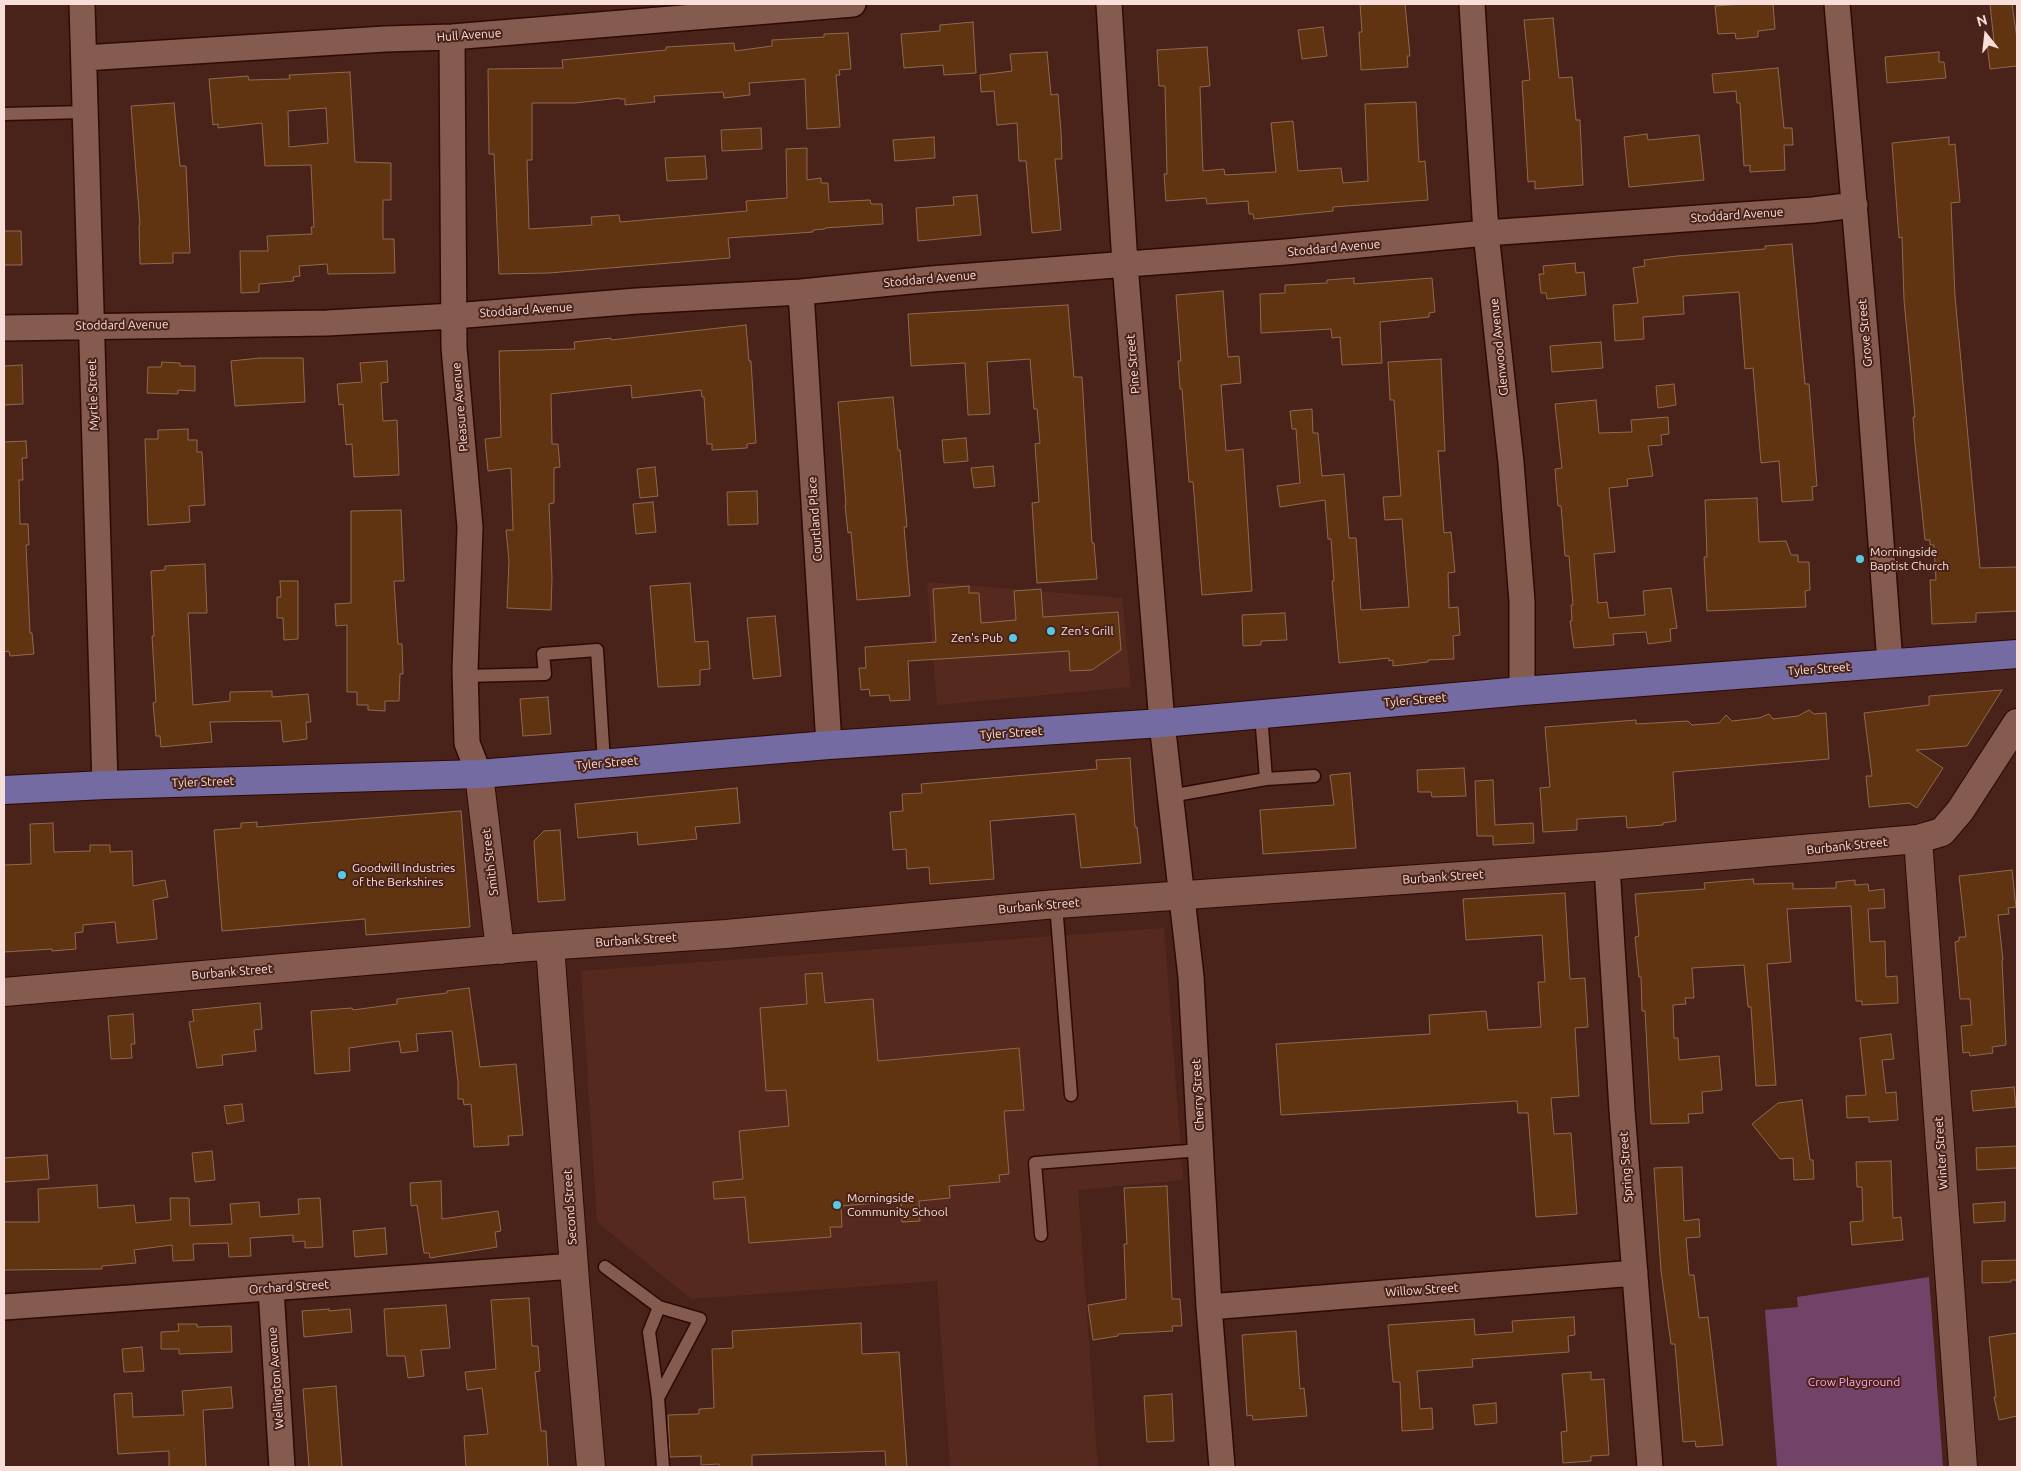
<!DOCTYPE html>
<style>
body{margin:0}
#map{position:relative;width:2021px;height:1471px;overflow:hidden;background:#49231a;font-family:Ubuntu,sans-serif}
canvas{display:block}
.frame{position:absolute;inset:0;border:5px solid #f8ded8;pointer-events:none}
.north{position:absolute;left:1961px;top:10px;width:50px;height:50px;-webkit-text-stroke:4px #49231a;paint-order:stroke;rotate:344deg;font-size:14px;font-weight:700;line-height:20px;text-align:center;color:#f8ded8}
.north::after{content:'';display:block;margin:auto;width:18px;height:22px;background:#f8ded8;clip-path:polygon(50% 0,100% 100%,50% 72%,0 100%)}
</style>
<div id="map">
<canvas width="2021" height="1471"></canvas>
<div class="frame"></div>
<div class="north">N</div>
</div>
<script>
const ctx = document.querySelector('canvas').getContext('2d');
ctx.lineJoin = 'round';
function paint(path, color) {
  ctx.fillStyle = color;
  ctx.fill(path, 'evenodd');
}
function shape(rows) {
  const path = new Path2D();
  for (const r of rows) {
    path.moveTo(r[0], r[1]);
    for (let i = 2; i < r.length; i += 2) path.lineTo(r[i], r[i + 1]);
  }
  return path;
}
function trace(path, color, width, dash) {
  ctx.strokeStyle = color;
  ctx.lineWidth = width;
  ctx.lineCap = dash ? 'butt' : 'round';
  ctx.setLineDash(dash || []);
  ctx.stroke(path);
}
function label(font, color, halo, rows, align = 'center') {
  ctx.font = font + ' Ubuntu,sans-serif';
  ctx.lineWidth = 4;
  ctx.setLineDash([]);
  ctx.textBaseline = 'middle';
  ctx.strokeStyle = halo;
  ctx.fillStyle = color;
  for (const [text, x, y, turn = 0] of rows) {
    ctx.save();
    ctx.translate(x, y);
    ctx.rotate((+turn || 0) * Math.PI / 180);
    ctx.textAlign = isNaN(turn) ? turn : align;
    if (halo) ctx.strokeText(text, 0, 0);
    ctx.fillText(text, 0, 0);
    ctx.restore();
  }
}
paint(shape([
 [927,582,1122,598,1131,687,937,705],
 [1164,928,1183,1180,1078,1190,1098,1467,950,1467,937,1281,691,1299,597,1222,581,971]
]), '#56291e');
paint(shape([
 [1929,1277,1943,1467,1777,1467,1765,1310,1798,1307,1797,1297]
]), '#734269');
const building = shape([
 [1360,4,1405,4,1410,56,1407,56,1408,67,1361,70,1359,32,1362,32,1360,4],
 [1743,4,1773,4,1775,29,1758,31,1758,37,1736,39,1735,33,1718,34,1715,6,1743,4],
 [1990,4,2012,4,2017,39,2017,66,1990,69,1987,43,1994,42,1990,4],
 [1553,18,1559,78,1572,77,1576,120,1580,120,1583,185,1535,189,1535,181,1528,182,1522,81,1530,80,1524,20,1553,18],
 [973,22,976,73,944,75,943,65,904,68,901,34,940,31,940,25,973,22],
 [1323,27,1327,56,1302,59,1298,30,1323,27],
 [848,33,851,69,839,70,840,75,836,75,840,127,807,129,805,79,749,83,750,95,724,98,723,92,654,96,655,102,625,105,625,99,620,99,620,98,575,103,532,103,532,160,527,160,529,229,592,225,591,217,619,215,620,222,747,211,746,201,787,198,786,149,807,148,807,180,821,178,821,183,828,183,829,202,870,200,871,204,882,204,883,224,825,228,825,229,813,230,813,232,728,238,730,258,549,273,499,274,494,154,489,154,488,69,563,68,562,60,666,50,666,47,734,43,735,51,772,46,772,40,824,37,824,34,848,33],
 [1207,47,1210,86,1200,87,1203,171,1224,169,1225,175,1276,172,1271,123,1293,121,1298,171,1341,168,1343,183,1368,181,1365,104,1416,102,1419,162,1425,161,1428,200,1333,207,1333,211,1254,219,1253,214,1249,214,1248,201,1207,204,1206,198,1166,201,1164,174,1167,174,1165,86,1159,86,1157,50,1207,47],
 [1047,52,1051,95,1058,94,1061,132,1062,159,1055,159,1061,230,1032,233,1026,161,1019,161,1017,123,997,125,994,91,981,92,980,75,1012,71,1010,54,1047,52],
 [1939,52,1939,62,1944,62,1946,78,1887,83,1885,57,1939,52],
 [1778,68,1784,128,1792,128,1793,145,1784,145,1785,170,1750,172,1750,165,1744,166,1740,103,1737,103,1736,91,1714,93,1712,74,1778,68],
 [350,72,355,162,391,163,391,200,383,200,383,239,394,239,395,273,328,274,327,264,299,266,300,276,293,277,294,281,259,284,259,292,241,293,240,251,268,251,267,236,312,234,311,227,314,227,311,165,265,166,262,123,218,128,218,124,213,125,209,79,248,76,249,80,290,79,289,75,350,72],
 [326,108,328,143,289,147,288,111,326,108],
 [174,103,180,166,186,166,190,253,173,253,173,263,140,264,139,225,140,225,131,106,174,103],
 [761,128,762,149,722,151,721,130,761,128],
 [1647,134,1648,140,1699,135,1704,180,1629,187,1624,137,1647,134],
 [934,137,935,158,895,161,893,140,934,137],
 [1949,137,1949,145,1955,144,1960,202,1951,203,1955,296,1980,568,2017,567,2017,611,1976,613,1976,622,1932,624,1930,580,1936,580,1934,545,1930,545,1930,540,1925,540,1915,444,1913,417,1915,417,1904,300,1902,237,1899,238,1892,143,1949,137],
 [705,156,707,179,667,181,665,158,705,156],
 [977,195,981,235,918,241,916,208,954,205,953,197,977,195],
 [4,231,21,231,22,265,4,265,4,231],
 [1792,244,1805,384,1809,384,1817,486,1812,487,1813,500,1782,502,1779,461,1761,463,1753,368,1745,369,1739,292,1683,296,1684,314,1643,317,1644,339,1615,341,1613,305,1638,303,1633,268,1645,266,1644,260,1677,256,1765,249,1765,246,1792,244],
 [1575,263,1576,273,1584,272,1586,295,1547,299,1546,293,1541,293,1539,274,1544,274,1543,266,1575,263],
 [1354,278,1354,284,1432,278,1435,312,1429,313,1429,317,1380,322,1382,363,1342,365,1340,337,1332,338,1331,329,1261,333,1260,294,1285,293,1285,285,1327,283,1327,280,1354,278],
 [1223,291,1228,357,1239,356,1241,383,1221,385,1226,451,1243,449,1252,591,1202,595,1193,482,1189,482,1182,389,1180,389,1178,361,1181,361,1176,295,1223,291],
 [1068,305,1074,377,1082,377,1092,543,1094,543,1097,579,1037,583,1032,503,1039,502,1035,444,1040,443,1037,409,1034,409,1030,359,987,362,990,414,968,415,965,363,911,366,908,314,1068,305],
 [746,325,749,361,751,361,756,443,747,444,747,448,712,450,712,444,707,444,704,397,702,397,701,390,632,398,631,385,551,394,552,444,558,444,560,467,554,468,554,503,549,504,552,578,551,610,507,608,509,561,506,530,513,530,511,468,488,471,485,439,501,437,499,351,575,349,574,342,611,338,611,340,746,325],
 [1601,342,1603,368,1552,372,1550,346,1601,342],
 [260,358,303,358,305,402,235,406,231,361,260,358],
 [1441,359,1445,451,1438,451,1444,533,1451,532,1455,572,1448,573,1449,608,1458,607,1460,635,1453,636,1454,659,1428,660,1428,662,1393,666,1393,660,1389,661,1389,658,1339,663,1332,581,1334,581,1331,539,1328,539,1325,500,1280,507,1277,486,1300,483,1296,429,1292,429,1290,411,1312,409,1313,433,1318,433,1322,476,1344,474,1349,538,1356,538,1361,610,1409,607,1402,519,1385,520,1383,497,1401,496,1394,400,1390,400,1388,362,1441,359],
 [387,361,388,382,381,383,383,421,397,420,399,475,354,477,352,444,346,445,343,404,339,405,337,384,362,382,360,363,387,361],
 [162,362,180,363,180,366,195,366,195,391,178,390,178,394,147,393,148,367,161,367,162,362],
 [22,365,23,404,4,405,4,366,22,365],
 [1674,384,1676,405,1658,408,1656,386,1674,384],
 [893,397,898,450,900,450,907,527,904,527,910,596,857,600,851,532,848,533,845,505,846,505,838,402,893,397],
 [1596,400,1599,433,1632,432,1631,420,1668,417,1669,434,1661,435,1662,445,1648,446,1653,476,1627,479,1628,486,1609,488,1615,552,1594,554,1598,603,1607,602,1609,618,1645,615,1643,591,1671,588,1677,628,1670,629,1671,641,1648,644,1646,632,1613,634,1614,645,1574,648,1570,621,1572,621,1571,605,1573,605,1569,556,1565,556,1561,506,1558,506,1555,469,1562,468,1555,404,1596,400],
 [188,429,188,440,197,440,197,452,202,452,205,505,189,506,190,522,148,525,145,439,158,439,158,430,188,429],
 [966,438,968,461,944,463,942,440,966,438],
 [26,441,27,458,22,458,23,480,19,480,20,524,28,524,29,545,26,545,30,633,32,633,34,654,10,656,9,651,4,652,4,442,26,441],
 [993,466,995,486,974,488,971,468,993,466],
 [655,467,658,496,640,498,637,469,655,467],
 [757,491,758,524,728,525,727,492,757,491],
 [1757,498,1759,542,1786,541,1791,555,1798,555,1798,562,1809,562,1810,590,1805,591,1806,607,1707,611,1704,557,1707,557,1705,500,1757,498],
 [653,502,656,532,636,534,633,504,653,502],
 [401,510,404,581,394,581,398,644,402,644,403,674,400,674,399,701,385,701,385,711,368,710,368,705,357,705,357,692,347,692,347,625,336,626,335,604,351,603,351,511,401,510],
 [205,564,207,613,188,613,193,705,230,701,230,692,272,691,272,697,308,694,311,722,306,722,307,739,283,742,281,721,210,722,212,742,161,747,160,736,156,736,153,703,156,702,152,636,154,636,151,571,165,570,165,566,205,564],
 [280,581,298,581,298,639,284,640,283,618,277,618,277,597,281,597,280,581],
 [690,583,695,642,708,641,710,669,700,670,700,685,658,687,650,586,690,583],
 [969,586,969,593,979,593,981,623,1016,620,1014,591,1041,589,1043,617,1118,612,1121,650,1092,670,1070,671,1069,651,908,661,910,700,890,701,889,695,870,696,869,689,861,690,859,668,866,668,865,647,936,642,933,589,969,586],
 [1285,613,1287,640,1261,641,1261,645,1243,646,1242,615,1285,613],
 [775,616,781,676,753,679,747,618,775,616],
 [2002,690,1967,746,1916,750,1943,768,1917,808,1909,803,1869,807,1866,776,1872,776,1864,713,1929,705,1929,696,2002,690],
 [548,697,551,734,523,736,520,699,548,697],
 [1809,710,1814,714,1826,713,1829,759,1673,772,1676,821,1663,823,1663,825,1627,828,1626,816,1577,819,1577,830,1543,832,1540,788,1550,787,1545,727,1636,720,1636,724,1688,721,1692,725,1719,723,1726,715,1732,721,1759,718,1769,714,1773,719,1798,716,1809,710],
 [1130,758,1135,827,1137,827,1141,863,1081,868,1075,814,990,821,994,879,930,884,929,867,907,869,906,849,893,850,890,812,903,811,902,794,922,793,921,784,1097,769,1096,760,1130,758],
 [1464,768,1466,796,1432,797,1431,792,1418,792,1417,770,1464,768],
 [1350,773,1356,848,1263,854,1260,810,1334,805,1330,775,1350,773],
 [1493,780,1495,825,1533,823,1534,843,1493,845,1493,836,1477,836,1475,781,1493,780],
 [737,788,740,823,695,827,697,839,638,845,637,832,578,838,575,804,737,788],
 [461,811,470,927,366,935,365,919,222,931,214,830,241,828,241,823,257,822,257,827,461,811],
 [53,823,54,852,90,851,90,845,110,845,110,852,132,851,133,886,165,880,168,897,153,900,157,939,117,943,115,922,83,925,83,932,75,933,76,949,52,951,52,949,4,952,4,865,31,864,30,824,53,823],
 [560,830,565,900,538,902,534,841,544,831,560,830],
 [2012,870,2016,907,2008,908,2009,914,1998,915,2003,960,2002,960,2006,1045,1992,1047,1993,1053,1970,1056,1969,1052,1963,1053,1961,1026,1972,1025,1970,999,1960,999,1955,942,1959,941,1959,937,1966,937,1959,876,2012,870],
 [1753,879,1754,884,1793,883,1793,889,1836,888,1836,882,1855,880,1855,885,1868,884,1869,891,1884,889,1885,908,1868,909,1870,942,1885,941,1886,977,1897,976,1898,1003,1862,1005,1862,1001,1856,1001,1851,906,1787,909,1791,962,1767,964,1776,1085,1756,1086,1751,1007,1748,1007,1744,965,1692,968,1694,998,1685,998,1686,1004,1673,1005,1674,1038,1678,1038,1679,1060,1719,1056,1722,1090,1702,1092,1703,1113,1688,1114,1689,1123,1651,1124,1645,1011,1642,1011,1641,977,1639,977,1635,937,1639,936,1635,894,1705,889,1704,883,1753,879],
 [1565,893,1570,979,1585,978,1588,1027,1575,1028,1579,1096,1551,1098,1554,1134,1571,1133,1577,1214,1536,1217,1528,1113,1518,1113,1517,1101,1281,1115,1276,1044,1430,1034,1429,1015,1486,1011,1488,1030,1541,1027,1538,982,1545,982,1542,935,1466,940,1463,899,1565,893],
 [822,973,825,1003,873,999,878,1061,1019,1048,1024,1110,1004,1111,1009,1174,999,1175,1000,1182,949,1186,950,1198,919,1201,920,1221,902,1222,901,1201,841,1206,842,1227,830,1227,831,1237,749,1243,745,1197,714,1199,713,1182,743,1179,739,1131,789,1126,786,1090,766,1091,760,1008,807,1004,805,974,822,973],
 [469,988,480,1067,516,1064,523,1135,508,1136,509,1145,474,1147,471,1104,464,1105,463,1099,458,1099,458,1082,452,1031,416,1034,418,1051,401,1053,399,1041,349,1048,350,1071,315,1074,311,1011,352,1008,353,1010,397,1004,397,999,447,993,447,991,469,988],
 [260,1003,262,1029,254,1030,256,1051,222,1055,223,1065,197,1068,189,1022,194,1021,192,1010,260,1003],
 [133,1014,135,1044,131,1044,132,1058,111,1059,108,1016,133,1014],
 [1891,1034,1894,1059,1882,1060,1886,1093,1896,1092,1898,1120,1869,1122,1869,1117,1847,1118,1846,1096,1866,1095,1860,1038,1891,1034],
 [2014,1087,2016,1107,1973,1111,1971,1091,2014,1087],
 [1802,1100,1810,1160,1813,1160,1814,1179,1794,1180,1793,1158,1780,1159,1752,1124,1778,1103,1802,1100],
 [242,1104,244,1121,227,1124,224,1106,242,1104],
 [2017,1146,2017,1168,1977,1170,1976,1148,2017,1146],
 [212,1151,215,1180,195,1182,192,1153,212,1151],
 [47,1155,49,1179,4,1182,4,1158,47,1155],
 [1891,1161,1893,1218,1901,1217,1903,1240,1852,1245,1850,1222,1863,1221,1862,1187,1857,1187,1856,1162,1891,1161],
 [1682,1167,1684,1221,1699,1219,1700,1237,1686,1238,1689,1275,1694,1275,1699,1318,1708,1317,1723,1445,1696,1447,1695,1441,1683,1442,1675,1344,1671,1344,1661,1271,1654,1168,1682,1167],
 [441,1181,442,1219,498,1211,501,1231,495,1232,497,1247,430,1258,429,1253,424,1253,417,1205,411,1206,410,1183,441,1181],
 [97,1185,98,1208,134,1205,136,1223,171,1220,170,1198,189,1198,190,1226,232,1224,230,1204,259,1202,260,1217,299,1214,298,1199,320,1198,323,1247,305,1248,305,1241,293,1242,293,1235,250,1238,251,1256,229,1257,228,1243,193,1244,194,1260,173,1261,172,1245,134,1250,136,1263,102,1266,102,1269,4,1270,4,1222,39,1222,38,1189,97,1185],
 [1167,1186,1172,1299,1180,1299,1182,1326,1172,1326,1173,1331,1118,1334,1118,1336,1093,1340,1088,1305,1126,1299,1124,1244,1127,1244,1124,1188,1167,1186],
 [2005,1202,2005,1221,1974,1223,1973,1204,2005,1202],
 [385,1228,387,1254,355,1257,353,1231,385,1228],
 [2017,1260,2017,1280,2011,1280,2011,1282,1982,1283,1982,1261,2017,1260],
 [529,1298,532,1346,538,1346,540,1371,535,1372,541,1431,546,1431,548,1467,466,1467,464,1436,488,1434,482,1388,467,1390,465,1372,496,1369,491,1300,529,1298],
 [446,1305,450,1348,421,1350,424,1376,408,1378,405,1356,387,1356,384,1309,446,1305],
 [329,1309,329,1311,350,1309,352,1332,304,1337,302,1311,329,1309],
 [1574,1317,1575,1335,1568,1336,1569,1352,1472,1359,1473,1367,1417,1371,1420,1409,1432,1408,1433,1429,1402,1431,1400,1382,1393,1382,1388,1325,1474,1319,1475,1335,1513,1332,1512,1321,1574,1317],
 [861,1323,862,1354,899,1352,907,1467,886,1467,885,1451,752,1455,752,1467,719,1467,719,1464,701,1465,701,1456,670,1457,668,1415,699,1414,699,1409,714,1408,712,1349,733,1348,732,1331,861,1323],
 [178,1324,197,1324,197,1327,231,1326,232,1352,179,1354,179,1349,161,1349,161,1332,179,1331,178,1324],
 [1296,1331,1300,1389,1304,1388,1307,1416,1253,1420,1252,1415,1247,1416,1242,1335,1296,1331],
 [2017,1333,2017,1416,1999,1420,1994,1397,1996,1397,1989,1337,2017,1333],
 [142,1347,144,1371,124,1372,122,1349,142,1347],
 [1591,1372,1591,1380,1604,1379,1609,1455,1591,1456,1591,1461,1563,1463,1561,1432,1567,1431,1562,1374,1591,1372],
 [336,1386,342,1467,309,1467,303,1389,336,1386],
 [231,1387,233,1408,203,1410,206,1467,169,1467,169,1451,118,1454,114,1394,132,1393,133,1417,184,1415,182,1391,231,1387],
 [1172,1394,1174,1441,1147,1442,1144,1396,1172,1394],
 [1496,1403,1497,1423,1475,1425,1473,1405,1496,1403]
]);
paint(building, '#603411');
trace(building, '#8e6950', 1);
const lane = shape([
 [4,114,85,112],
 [465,676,545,674,543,654,597,650,604,763],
 [1261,714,1266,779,1314,776],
 [1170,796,1266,779],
 [1056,904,1071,1095],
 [1041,1235,1035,1163,1201,1150],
 [605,1267,659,1307,700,1319,658,1398,663,1467],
 [658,1398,649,1332,659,1307]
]);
const street = shape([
 [82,4,105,785],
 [1109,4,1125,264,1162,723,1191,977,1209,1307,1222,1467],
 [1472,4,1486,233,1511,463,1522,601,1522,691],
 [1837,4,1867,355,1890,663],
 [452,37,454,348,470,527,465,670,467,743,479,774],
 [84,58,385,39,452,37,853,4],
 [801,292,829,745],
 [4,328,327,323,454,316,637,301,801,292,931,279,1286,252,1486,233,1813,210,1855,205],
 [1607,866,1622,1110,1650,1467],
 [271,1289,282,1467],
 [4,1307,574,1266],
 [1209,1307,1635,1273]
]);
const secondary = shape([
 [479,774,500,950],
 [1918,839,1963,1467],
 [550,946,575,1281,591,1467],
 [4,992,529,947,726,934,1056,904,1607,866,1918,839,1942,832,1960,811,2017,723]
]);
const primary = shape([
 [4,790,105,785,479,774,829,745,1162,723,1522,691,2017,654]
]);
trace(lane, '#2e0a04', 15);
trace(street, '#2e0a04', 28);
trace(secondary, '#2e0a04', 30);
trace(primary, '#2e0a04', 30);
trace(lane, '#855a4f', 12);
trace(street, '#855a4f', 25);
trace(secondary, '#855a4f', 28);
trace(primary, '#746ba2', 28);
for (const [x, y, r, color] of [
 [1860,559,5,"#57c9e2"],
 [1051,631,5,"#57c9e2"],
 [1013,638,5,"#57c9e2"],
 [342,875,5,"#57c9e2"],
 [837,1205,5,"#57c9e2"]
]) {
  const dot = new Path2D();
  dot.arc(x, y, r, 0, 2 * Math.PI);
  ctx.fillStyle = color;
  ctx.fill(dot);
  trace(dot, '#49231a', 2);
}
label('12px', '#f8ded8', '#49231a', [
 ["Hull Avenue",469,35,-4],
 ["Stoddard Avenue",1737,215,-4],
 ["Stoddard Avenue",1334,248,-5],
 ["Stoddard Avenue",930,279,-5],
 ["Stoddard Avenue",526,310,-4],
 ["Stoddard Avenue",122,325,-1],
 ["Grove Street",1865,333,-95],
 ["Glenwood Avenue",1499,347,-96],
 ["Pine Street",1133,364,-95],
 ["Myrtle Street",93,395,-92],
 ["Pleasure Avenue",460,407,-95],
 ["Courtland Place",815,519,-94],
 ["Tyler Street",1819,669,-4],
 ["Tyler Street",1415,700,-5],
 ["Tyler Street",1011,733,-4],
 ["Tyler Street",607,763,-5],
 ["Tyler Street",203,782,-2],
 ["Burbank Street",1847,846,-6],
 ["Smith Street",490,862,-97],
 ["Burbank Street",1443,877,-4],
 ["Burbank Street",1039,906,-5],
 ["Burbank Street",636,940,-4],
 ["Burbank Street",232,972,-5],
 ["Cherry Street",1198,1095,-93],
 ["Winter Street",1941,1153,-94],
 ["Spring Street",1626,1167,-94],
 ["Second Street",570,1207,-94],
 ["Orchard Street",289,1287,-4],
 ["Willow Street",1422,1290,-4],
 ["Wellington Avenue",276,1378,-94]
]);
label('12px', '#f8ded8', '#49231a', [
 ["Morningside",1870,552],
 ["Baptist Church",1870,566],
 ["Zen's Grill",1061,631],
 ["Zen's Pub",1003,638,"right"],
 ["Goodwill Industries",352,868],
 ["of the Berkshires",352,882],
 ["Morningside",847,1198],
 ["Community School",847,1212]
], 'left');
label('12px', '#fca7ea', '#49231a', [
 ["Crow Playground",1854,1382]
]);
</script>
